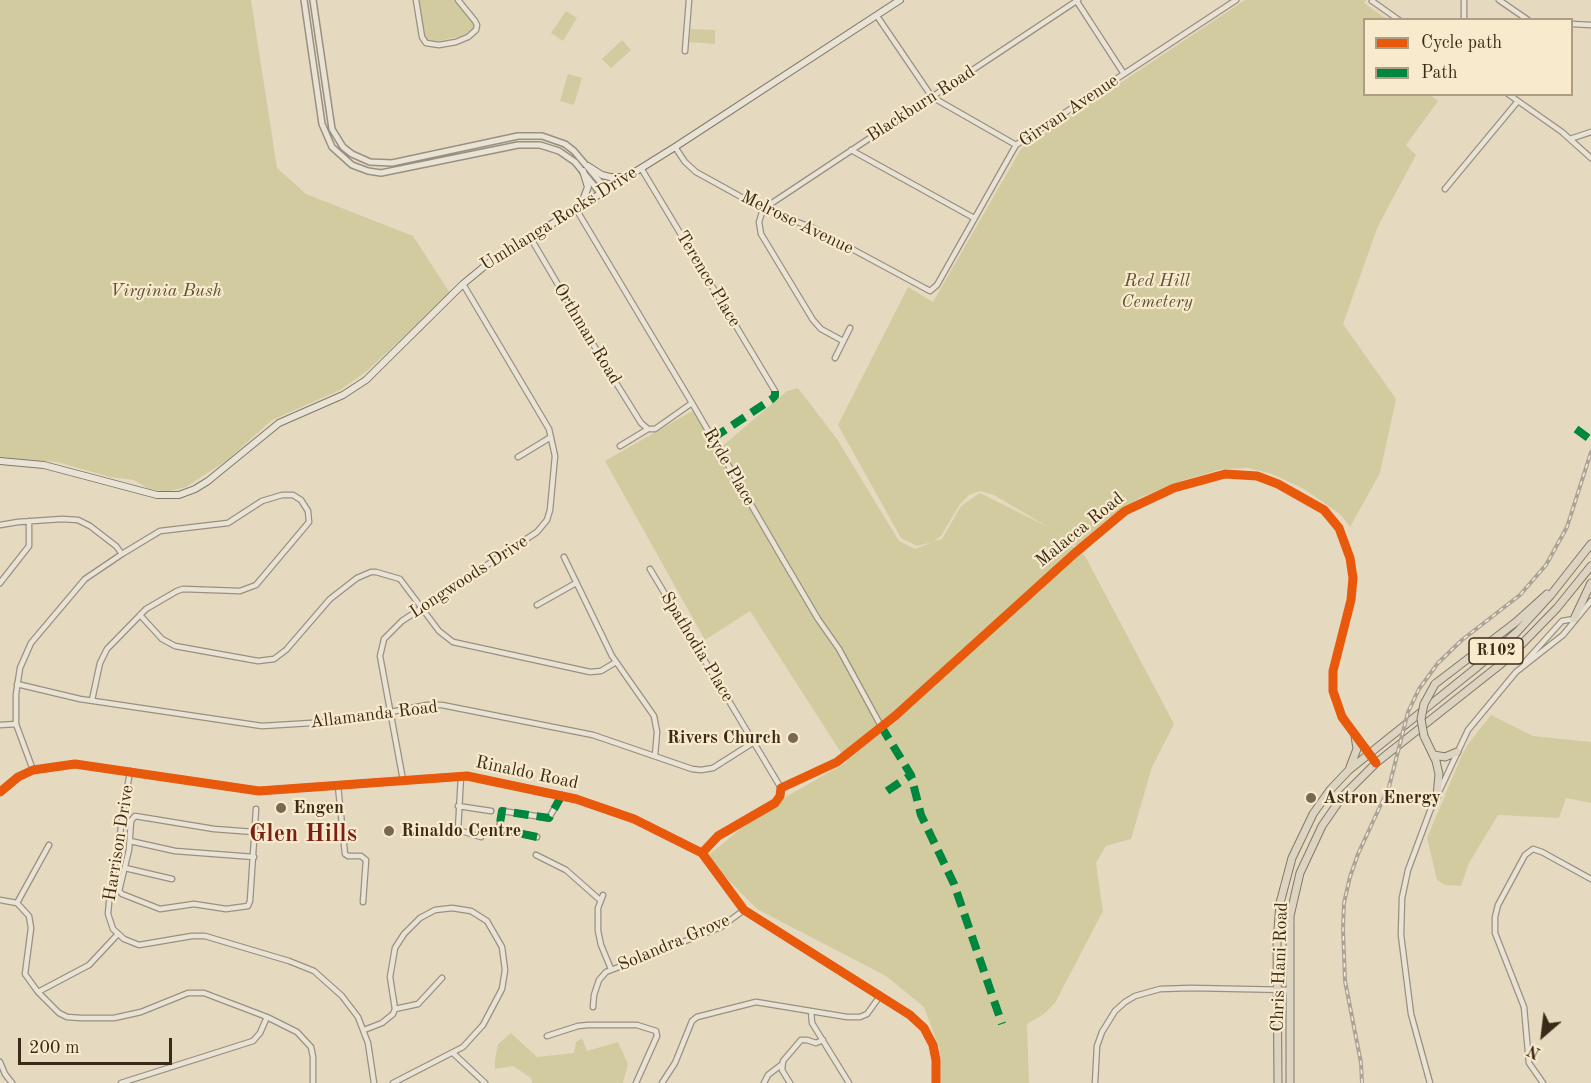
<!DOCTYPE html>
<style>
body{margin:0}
#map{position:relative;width:1591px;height:1083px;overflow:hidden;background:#e5d9c0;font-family:"Old Standard TT",serif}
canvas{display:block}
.legend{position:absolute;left:1363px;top:18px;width:210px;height:78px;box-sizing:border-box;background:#f8eacc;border:2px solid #ad9d84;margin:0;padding:8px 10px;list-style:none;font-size:18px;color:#3c2a18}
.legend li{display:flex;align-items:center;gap:12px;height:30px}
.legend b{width:30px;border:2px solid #ad9d84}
.north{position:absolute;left:1513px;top:1005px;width:60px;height:60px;-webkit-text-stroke:4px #f8eacc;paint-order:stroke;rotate:208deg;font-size:16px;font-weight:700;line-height:24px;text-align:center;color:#3c2a18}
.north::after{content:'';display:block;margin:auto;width:21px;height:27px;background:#3c2a18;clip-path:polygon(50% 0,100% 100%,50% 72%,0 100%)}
.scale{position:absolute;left:18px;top:1038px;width:154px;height:27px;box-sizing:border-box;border:3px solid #3c2a18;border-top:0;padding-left:8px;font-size:18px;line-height:21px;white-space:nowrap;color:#3c2a18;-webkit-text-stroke:4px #f8eacc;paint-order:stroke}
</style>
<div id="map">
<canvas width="1591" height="1083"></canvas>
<ul class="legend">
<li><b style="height:8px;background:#e8590c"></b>Cycle path</li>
<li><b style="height:8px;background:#00873e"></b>Path</li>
</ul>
<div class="north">N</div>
<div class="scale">200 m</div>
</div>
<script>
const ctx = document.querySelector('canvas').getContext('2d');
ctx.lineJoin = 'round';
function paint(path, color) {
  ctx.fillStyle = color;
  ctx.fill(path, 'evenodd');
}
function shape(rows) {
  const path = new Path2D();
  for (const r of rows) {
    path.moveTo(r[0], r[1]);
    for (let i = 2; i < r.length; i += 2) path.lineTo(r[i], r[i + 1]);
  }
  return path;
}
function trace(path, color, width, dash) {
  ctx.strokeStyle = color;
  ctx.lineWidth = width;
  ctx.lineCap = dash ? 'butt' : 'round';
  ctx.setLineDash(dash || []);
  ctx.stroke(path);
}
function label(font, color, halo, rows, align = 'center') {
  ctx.font = font + ' "Old Standard TT",serif';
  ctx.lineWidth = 4.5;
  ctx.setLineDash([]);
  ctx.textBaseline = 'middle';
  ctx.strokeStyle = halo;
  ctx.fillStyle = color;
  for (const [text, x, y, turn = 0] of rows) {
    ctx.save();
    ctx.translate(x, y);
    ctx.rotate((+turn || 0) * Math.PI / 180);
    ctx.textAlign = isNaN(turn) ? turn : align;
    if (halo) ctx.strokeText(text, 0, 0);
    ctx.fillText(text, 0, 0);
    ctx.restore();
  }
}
paint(shape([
 [0,0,251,0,277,168,306,194,413,236,450,293,367,371,340,390,272,420,227,460,186,487,167,492,149,489,134,480,110,477,57,462,0,457],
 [416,0,456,0,473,23,473,28,462,36,439,41,427,40,423,37],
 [1245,0,1366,0,1364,3,1386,19,1364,20,1364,94,1430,95,1438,101,1406,145,1416,155,1378,226,1343,324,1396,399,1380,473,1350,527,1340,514,1304,489,1272,474,1248,468,1222,469,1184,480,1141,497,1109,518,1076,546,1056,533,1085,556,1174,724,1152,767,1131,839,1106,846,1096,863,1103,911,1055,1003,1044,1014,1027,1024,1029,1083,941,1083,940,1050,924,1007,886,976,757,909,706,857,768,807,847,762,750,611,705,640,605,461,696,409,719,449,787,391,798,388,837,439,899,541,915,549,933,542,917,546,901,538,838,425,908,287,933,302,1021,149],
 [980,491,994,495,1050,528,980,493,961,506,942,539,934,541,941,536,960,504,969,495],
 [566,11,577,18,563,41,551,33],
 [691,29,715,30,715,44,689,42],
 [622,40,631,50,611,68,602,59],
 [568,74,582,78,574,105,560,101],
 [1491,715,1533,736,1591,742,1591,803,1566,798,1559,818,1498,815,1469,863,1461,886,1445,885,1437,880,1427,838,1461,757,1468,744],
 [511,1033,537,1057,574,1053,576,1042,582,1038,587,1051,618,1042,628,1064,623,1083,532,1083,531,1078,513,1066,495,1069,495,1060,498,1044]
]), '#d3cba0');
const minor = shape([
 [416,0,422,37,426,43,439,45,456,42,468,37,476,30,477,25,475,21,458,0],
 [1076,0,1124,74],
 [1464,0,1464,20],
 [1499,0,1528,20],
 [1372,1,1399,20],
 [877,16,932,97,1016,145],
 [1572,24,1591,25],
 [685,51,689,0],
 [1508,94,1562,132,1591,158],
 [1570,139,1591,132],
 [675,147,685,162,696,172,763,209,813,228,930,291,937,285,1016,145,1236,0],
 [851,150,974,218],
 [641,168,775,391],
 [1445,189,1518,101],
 [576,209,692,403,785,563,818,619,839,649,881,726],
 [530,237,613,378,641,423,648,429],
 [843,341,821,329,813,320,761,234,759,222,763,209,1078,0],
 [835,358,850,328],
 [620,446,648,429,655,429,692,403],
 [518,457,551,437],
 [0,525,18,522,62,519,78,520,90,526,116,546,122,554],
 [564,557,612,656,654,716,657,732,655,756],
 [650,569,781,788],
 [0,583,29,546,29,521],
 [537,605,576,583],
 [140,615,162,639,175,646,258,661,274,659,286,650,330,599,357,578,371,572,376,572,400,579,439,631,453,642,590,672,601,671,616,662],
 [1525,662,1562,621,1574,619],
 [17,684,80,699,262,726,344,721,427,705,442,705,593,735,692,769,701,770,713,768,754,742],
 [0,725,16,724],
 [33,770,16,724,16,694,20,668,31,643,85,579,122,554,160,531,228,523,262,501,282,495,293,495,301,500,308,511,309,522,256,585,240,591,183,589,177,591,146,609,107,649,100,663,92,700],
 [130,771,109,903,108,914,113,929,124,939,139,945,192,936,205,936,289,961,314,971,342,996,358,1017,368,1043,374,1083],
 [461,776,458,830,481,837],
 [403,780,380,656,384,639,402,621,537,532,547,520,550,510,555,456,549,429,463,284],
 [338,786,345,854,348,856,361,856,366,860,363,902],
 [458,806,491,811],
 [254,832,214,829,135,816,131,821,129,850,119,891,122,894,160,909,194,904,226,909,248,906,250,901,256,809],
 [537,837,499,829,502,811,549,818,562,795],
 [130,841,175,851,254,857],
 [702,853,718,836,775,803,780,796,781,788,837,762,895,716,1075,553,1125,511,1174,488,1225,474,1257,476,1278,484,1324,510,1339,528,1350,558,1353,578,1351,600,1333,671,1333,691,1342,717,1376,763],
 [536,855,566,870,600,900],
 [125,868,172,879],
 [603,895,598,908,598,931,601,945,611,969],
 [0,900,17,903,29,916,31,928,25,974,38,992,59,1013,67,1017,81,1018,114,1018,141,1012,188,993,204,993,267,1017,297,1032,311,1047,313,1057,313,1083],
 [17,903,49,845],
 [38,992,89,965,118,934],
 [593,1007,594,995,599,980,606,972,721,927,744,910],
 [395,1009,418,1004,442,978],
 [811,1011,812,1023,849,1083],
 [364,1030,382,1023,393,1014,395,1009,390,977,395,948,404,934,420,918,435,910,452,908,471,911,487,921,502,947,505,970,502,989,483,1025,463,1047,393,1083],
 [547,1036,578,1026,588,1025,637,1025,656,1031,657,1036,636,1083],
 [453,1053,485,1083],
 [0,1062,5,1074,12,1083],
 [121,1083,253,1041,260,1033,267,1017],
 [662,1083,675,1063,692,1021,697,1017,756,1002,847,1017,860,1017,867,1014,880,996],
 [764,1083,768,1075,781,1065],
 [790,1083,782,1070,783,1061,801,1040,807,1040,816,1043,823,1040],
 [1095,1083,1097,1046,1102,1032,1115,1011,1125,1002,1135,996,1160,989,1191,988,1290,990],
 [1430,1083,1411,1014,1401,935,1402,898,1408,870,1430,811,1468,730,1516,672,1563,635,1591,601],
 [1543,1083,1529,1063,1524,1007,1495,933,1495,917,1498,905,1525,855,1533,849,1542,852,1591,879]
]);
const tertiary = shape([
 [304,0,322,124,332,147,352,165,368,171,381,173,518,145,540,145,559,151,575,162,600,193],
 [313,0,332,129,343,147,352,154,370,162,392,163,518,136,542,136,565,144,574,151,607,190],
 [0,792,18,777,33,770,75,764,259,791,467,776,576,799,634,819,702,853,744,910,910,1015,924,1028,933,1045,936,1060,936,1083]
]);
const secondary = shape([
 [588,166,602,175,610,177,624,177],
 [581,205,588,187,583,171],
 [0,461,44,465,157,495,179,495,195,489,208,481,279,423,343,395,366,380,463,284,486,265,675,147,900,0]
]);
const primary = shape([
 [1574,619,1591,583],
 [1435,684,1516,622,1547,594],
 [1424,736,1436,761,1439,774,1437,796],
 [1434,755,1445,757,1457,752],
 [1350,767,1357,749,1355,736],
 [1278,1083,1277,941,1280,903,1292,858,1313,814,1330,790,1349,770,1476,668,1517,632,1550,596,1591,544],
 [1290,1083,1290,916,1300,873,1322,826,1342,797,1376,763,1501,664,1521,645,1557,608,1591,566]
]);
trace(minor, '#9a9080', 7);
trace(tertiary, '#9a9080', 8);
trace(secondary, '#81796a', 8);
trace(primary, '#81796a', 9);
trace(minor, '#e9e3d6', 4.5);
trace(tertiary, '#e9e3d6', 5);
trace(secondary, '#e9e3d6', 6);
trace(primary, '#dcd3c1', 7);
const rail = shape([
 [1362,1083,1361,1063,1345,981,1343,929,1344,903,1350,877,1358,854,1389,787,1408,712,1419,689,1438,663,1462,640,1520,595,1546,565,1567,527,1591,452]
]);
trace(rail, '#aaa398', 4);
trace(rail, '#f8eacc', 1.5, [4.5]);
const primaryBridge = shape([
 [1424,736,1421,719,1424,704,1435,684]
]);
trace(primaryBridge, '#81796a', 9, []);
trace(primaryBridge, '#dcd3c1', 7);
trace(shape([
 [1576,429,1591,440],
 [713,438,772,399,775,396,775,391],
 [881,726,911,775,921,815,954,884,1002,1024],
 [887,791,911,775],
 [537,837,499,829,502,811,549,818,562,795]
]), '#00873e', 8, [15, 8]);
trace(shape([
 [0,792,18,777,33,770,75,764,259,791,467,776,576,799,634,819,702,853,744,910,910,1015,924,1028,933,1045,936,1060,936,1083],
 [702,853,718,836,775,803,780,796,781,788,837,762,895,716,1075,553,1125,511,1174,488,1225,474,1257,476,1278,484,1324,510,1339,528,1350,558,1353,578,1351,600,1333,671,1333,691,1342,717,1376,763]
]), '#e8590c', 9);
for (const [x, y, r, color] of [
 [793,738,6,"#776753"],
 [1311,798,6,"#776753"],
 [281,808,6,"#776753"],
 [389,831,6,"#776753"]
]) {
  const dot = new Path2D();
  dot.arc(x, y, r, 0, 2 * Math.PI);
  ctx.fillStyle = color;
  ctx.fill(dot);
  trace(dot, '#f8eacc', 2);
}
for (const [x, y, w] of [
 [1496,651,54]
]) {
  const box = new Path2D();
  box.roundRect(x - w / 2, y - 13, w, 26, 4.5);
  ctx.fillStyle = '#f8eacc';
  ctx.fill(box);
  trace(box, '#3c2a18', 1.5);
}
label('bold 16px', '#3c2a18', null, [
 ["R102",1496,651]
]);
label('18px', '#3c2a18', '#f8eacc', [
 ["Blackburn Road",921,104,-33],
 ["Girvan Avenue",1069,111,-34],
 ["Umhlanga Rocks Drive",559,219,-32],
 ["Melrose Avenue",797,223,26],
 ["Terence Place",708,279,59],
 ["Orthman Road",587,334,59],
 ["Ryde Place",729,467,60],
 ["Malacca Road",1080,530,-39],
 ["Longwoods Drive",469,577,-33],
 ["Spathodia Place",697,647,59],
 ["Allamanda Road",374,715,-7],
 ["Rinaldo Road",527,773,12],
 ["Harrison Drive",119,843,-81],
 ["Solandra Grove",674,943,-23],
 ["Chris Hani Road",1280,967,-88]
]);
label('italic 18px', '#5e5034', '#f8eacc', [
 ["Red Hill",1157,281],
 ["Cemetery",1157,302],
 ["Virginia Bush",166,291]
]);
label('bold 18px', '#3c2a18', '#f8eacc', [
 ["Rivers Church",781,738,"right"],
 ["Astron Energy",1323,798],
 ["Engen",293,808],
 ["Rinaldo Centre",401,831]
], 'left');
label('bold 24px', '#7a1f14', '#f8eacc', [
 ["Glen Hills",303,835]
]);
</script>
